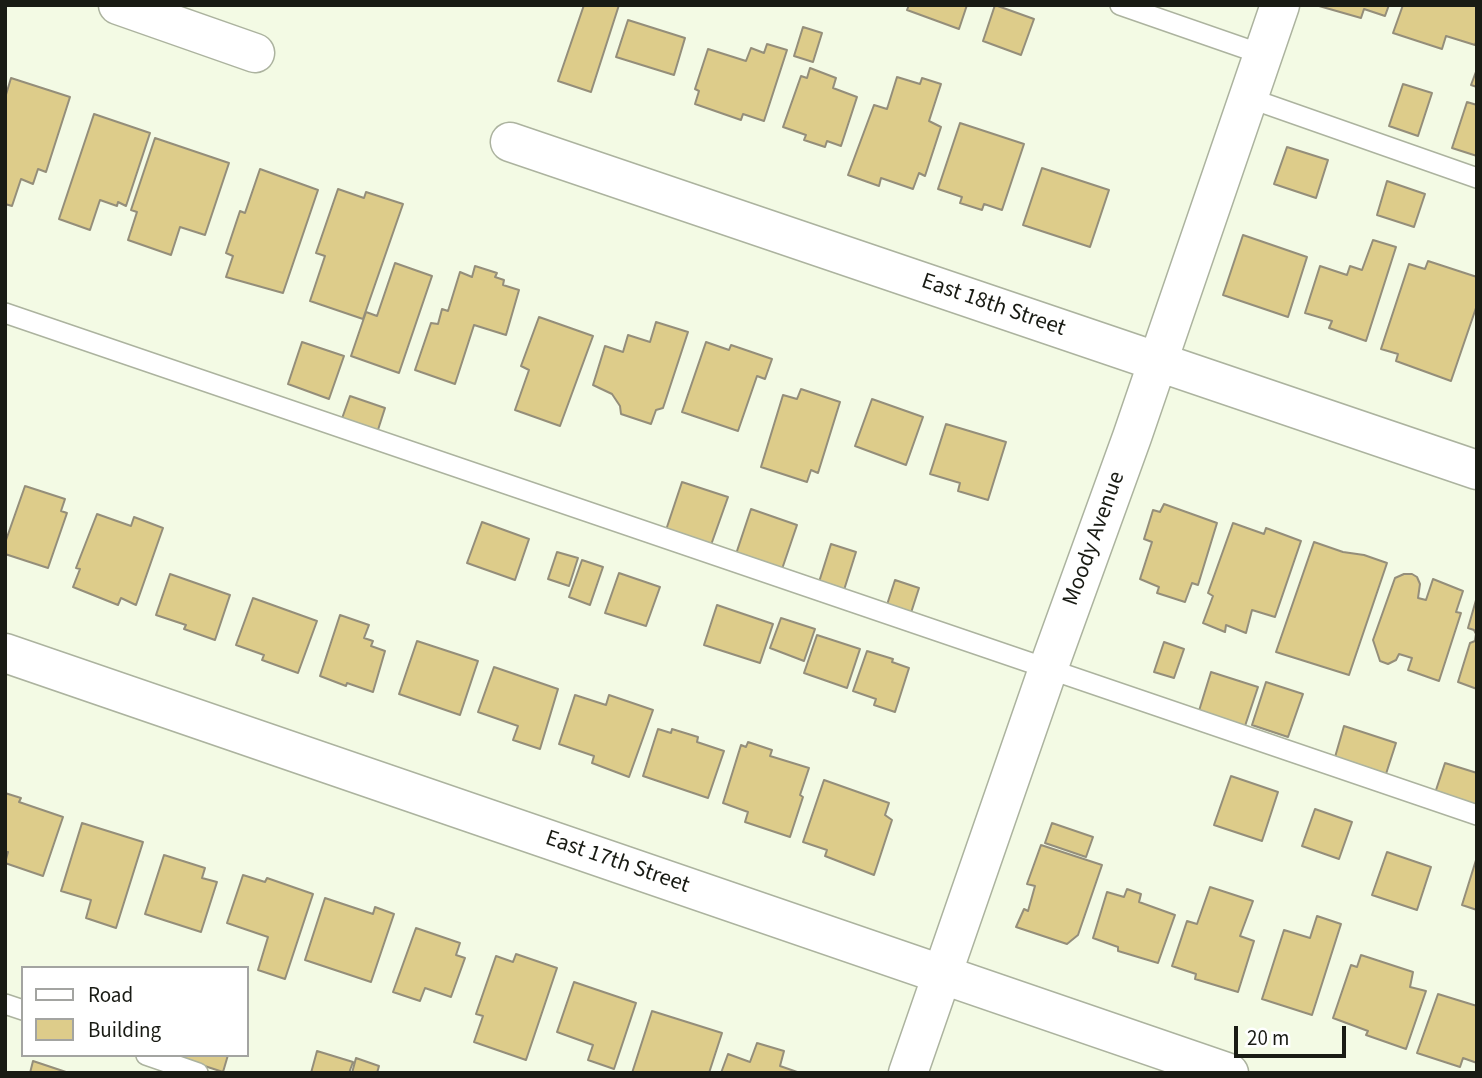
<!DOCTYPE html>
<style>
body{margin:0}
#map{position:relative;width:1482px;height:1078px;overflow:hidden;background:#f3fae4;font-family:"Source Sans 3",sans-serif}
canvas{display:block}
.frame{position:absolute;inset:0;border:7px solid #191b14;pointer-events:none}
.legend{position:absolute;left:21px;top:966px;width:228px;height:91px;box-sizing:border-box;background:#fff;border:2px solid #a3a4a1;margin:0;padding:9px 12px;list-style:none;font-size:21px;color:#191b14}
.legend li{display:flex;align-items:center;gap:14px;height:35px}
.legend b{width:35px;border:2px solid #a3a4a1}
.scale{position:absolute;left:1234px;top:1026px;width:112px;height:32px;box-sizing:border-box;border:4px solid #191b14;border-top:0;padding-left:9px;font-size:21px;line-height:24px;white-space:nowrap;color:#191b14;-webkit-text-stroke:5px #fff;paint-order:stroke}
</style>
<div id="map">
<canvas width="1482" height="1078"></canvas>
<div class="frame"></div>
<ul class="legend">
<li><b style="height:9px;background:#fff"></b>Road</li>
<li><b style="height:19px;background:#ddcc8a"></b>Building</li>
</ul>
<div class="scale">20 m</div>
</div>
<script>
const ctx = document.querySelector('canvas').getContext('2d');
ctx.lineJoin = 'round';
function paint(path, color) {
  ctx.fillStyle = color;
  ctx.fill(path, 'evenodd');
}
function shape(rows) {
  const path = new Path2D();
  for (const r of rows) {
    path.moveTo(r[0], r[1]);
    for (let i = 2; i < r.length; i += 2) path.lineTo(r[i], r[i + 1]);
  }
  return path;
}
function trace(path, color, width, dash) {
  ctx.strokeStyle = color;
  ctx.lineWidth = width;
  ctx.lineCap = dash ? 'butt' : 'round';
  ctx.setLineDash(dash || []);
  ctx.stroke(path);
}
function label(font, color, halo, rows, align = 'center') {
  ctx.font = font + ' "Source Sans 3",sans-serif';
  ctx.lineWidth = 6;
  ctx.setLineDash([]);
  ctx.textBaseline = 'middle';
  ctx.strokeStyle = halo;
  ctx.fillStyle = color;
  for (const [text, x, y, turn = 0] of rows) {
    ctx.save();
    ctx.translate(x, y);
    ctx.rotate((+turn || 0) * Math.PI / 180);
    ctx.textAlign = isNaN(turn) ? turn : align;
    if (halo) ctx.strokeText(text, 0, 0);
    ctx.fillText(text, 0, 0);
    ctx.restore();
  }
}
const building = shape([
 [584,5,619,5,591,92,558,81,584,5],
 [909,5,967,5,959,29,907,10,909,5],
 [995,5,1034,19,1021,55,983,41,995,5],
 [1389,5,1385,16,1364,9,1361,18,1319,6,1389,5],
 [1403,5,1477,5,1477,39,1475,45,1446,36,1442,49,1393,33,1403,5],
 [628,20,685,38,674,75,616,57,628,20],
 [803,27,822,33,813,62,794,56,803,27],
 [767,44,787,50,764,121,743,114,741,120,695,104,699,91,695,89,708,49,746,61,751,48,764,53,767,44],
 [810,68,836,78,833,88,857,97,841,146,827,141,825,147,804,140,806,135,783,127,801,76,807,78,810,68],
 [1477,69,1477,87,1471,85,1477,69],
 [897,77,920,84,922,78,941,84,929,121,941,127,925,176,919,173,913,189,881,178,879,186,848,175,874,105,887,109,897,77],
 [11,78,70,97,46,172,38,169,33,184,21,179,12,206,5,204,5,98,11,78],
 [1403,84,1432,93,1418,136,1389,126,1403,84],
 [1467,102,1477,105,1477,156,1452,148,1467,102],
 [94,114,150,133,126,206,118,202,117,206,100,200,90,230,59,219,94,114],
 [960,123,1024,144,1002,210,984,204,982,210,960,203,962,197,938,189,960,123],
 [155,138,229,163,205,235,180,227,171,255,128,240,137,212,131,210,155,138],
 [1287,147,1328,160,1316,198,1274,184,1287,147],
 [1042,168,1109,190,1090,247,1023,225,1042,168],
 [260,169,318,190,283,293,226,277,233,256,226,253,240,211,245,213,260,169],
 [1387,181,1425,194,1414,227,1377,215,1387,181],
 [338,189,364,198,366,192,403,204,363,319,310,301,325,256,316,253,338,189],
 [1243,235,1307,257,1288,317,1223,295,1243,235],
 [1373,240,1396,247,1366,341,1329,328,1332,321,1305,313,1320,266,1347,275,1350,266,1362,270,1373,240],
 [1428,261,1477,277,1477,305,1451,381,1396,361,1398,354,1381,349,1409,264,1425,269,1428,261],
 [395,263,432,276,399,373,351,356,366,312,377,316,395,263],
 [475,266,497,273,495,277,504,280,503,285,519,290,506,335,474,325,455,384,415,370,431,323,438,324,442,309,448,311,460,272,472,277,475,266],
 [539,317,593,336,560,426,515,410,529,370,521,366,539,317],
 [656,322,688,332,663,408,656,410,651,424,621,414,620,406,612,394,593,385,605,346,623,352,628,335,650,342,656,322],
 [302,342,344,356,329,399,288,384,302,342],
 [706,342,729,350,731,345,772,359,765,379,757,376,738,431,682,412,706,342],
 [801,389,840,402,818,473,811,470,807,482,761,467,783,395,797,399,801,389],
 [350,396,385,408,376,436,340,424,350,396],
 [872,399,923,417,906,465,855,446,872,399],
 [946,424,1006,442,988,500,958,491,960,483,930,474,946,424],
 [682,482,728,497,711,545,666,530,682,482],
 [25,486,65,499,61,511,67,513,48,568,5,554,5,543,25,486],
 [1164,504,1217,523,1198,585,1192,583,1185,602,1157,593,1159,587,1140,579,1152,542,1144,539,1153,510,1160,512,1164,504],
 [751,509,797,525,781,572,735,557,751,509],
 [97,514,131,526,134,517,163,528,136,605,121,598,118,605,73,587,80,569,76,568,97,514],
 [482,522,529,539,515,580,467,563,482,522],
 [1233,523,1264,534,1266,528,1301,541,1275,617,1252,610,1246,633,1226,625,1225,632,1203,623,1213,596,1208,593,1233,523],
 [1314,542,1343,552,1364,555,1387,563,1349,675,1276,652,1314,542],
 [831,544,856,552,844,590,819,582,831,544],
 [557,552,578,558,569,586,548,579,557,552],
 [582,560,603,567,590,605,569,597,582,560],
 [619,573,660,587,646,626,605,613,619,573],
 [170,574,230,595,215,640,184,629,186,625,156,615,170,574],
 [1404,574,1412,574,1417,577,1420,584,1418,598,1426,600,1433,579,1463,591,1456,612,1461,613,1439,681,1408,670,1412,658,1399,654,1396,660,1388,664,1380,661,1373,640,1395,578,1404,574],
 [895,580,919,588,909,619,885,611,895,580],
 [253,598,317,621,298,673,262,660,264,655,236,645,253,598],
 [1476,600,1477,600,1477,689,1458,682,1470,643,1475,641,1476,634,1474,630,1468,628,1476,600],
 [717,605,773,624,760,663,704,645,717,605],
 [340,615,369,625,364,638,373,641,371,646,385,651,373,692,347,683,346,686,320,676,340,615],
 [781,618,815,629,804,661,770,648,781,618],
 [817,635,860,649,847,688,804,673,817,635],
 [417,641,478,661,460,715,399,694,417,641],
 [1164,642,1184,649,1174,678,1154,672,1164,642],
 [867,651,893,659,892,662,909,668,895,712,874,705,876,699,853,691,867,651],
 [494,667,558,689,540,749,513,740,518,726,478,712,494,667],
 [1211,672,1258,687,1244,729,1198,714,1211,672],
 [1266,682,1303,694,1288,737,1252,725,1266,682],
 [575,695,606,705,609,695,653,710,629,777,592,763,594,756,559,744,575,695],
 [1344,726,1396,743,1384,780,1333,764,1344,726],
 [658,729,671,733,672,729,698,737,697,742,724,751,708,798,643,776,658,729],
 [748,742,772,750,770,756,809,768,800,795,803,797,790,837,745,822,748,812,723,803,741,745,746,747,748,742],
 [1445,763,1477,773,1477,814,1433,799,1445,763],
 [1231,776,1278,792,1262,841,1214,825,1231,776],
 [824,780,889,803,885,815,892,820,874,875,825,856,827,850,803,842,824,780],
 [5,793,21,798,19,802,63,817,43,876,5,863,8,852,5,852,5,793],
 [1315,809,1352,822,1339,859,1302,846,1315,809],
 [82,823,143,842,116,928,86,918,91,900,61,891,82,823],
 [1052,823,1093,837,1086,857,1045,843,1052,823],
 [1041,845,1102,865,1078,935,1067,944,1016,927,1024,909,1028,911,1035,886,1027,884,1041,845],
 [1387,852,1431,867,1417,910,1372,895,1387,852],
 [164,855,205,868,202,878,217,882,201,932,145,914,164,855],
 [1476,860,1477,860,1477,910,1462,905,1476,860],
 [243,875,265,882,267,878,313,894,285,979,258,970,268,937,227,923,243,875],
 [1210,887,1253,901,1240,936,1254,941,1238,992,1195,979,1196,974,1172,966,1187,921,1197,924,1210,887],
 [1127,889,1141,894,1139,902,1175,915,1158,963,1118,951,1118,947,1093,938,1107,892,1124,897,1127,889],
 [325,898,373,914,375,907,394,914,371,982,305,960,325,898],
 [1317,916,1341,924,1312,1015,1262,999,1284,930,1310,938,1317,916],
 [416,928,460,943,456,955,465,958,451,997,425,988,420,1001,393,992,416,928],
 [516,954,557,968,526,1060,474,1042,483,1016,476,1014,496,956,513,962,516,954],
 [1361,955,1413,972,1410,987,1426,991,1406,1049,1366,1035,1368,1031,1333,1018,1351,965,1357,967,1361,955],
 [574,982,636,1003,614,1069,588,1060,593,1045,557,1032,574,982],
 [1438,994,1477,1006,1477,1063,1463,1058,1460,1067,1417,1053,1438,994],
 [652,1011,722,1033,709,1073,632,1073,652,1011],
 [757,1043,784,1051,780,1066,800,1073,721,1073,728,1054,750,1062,757,1043],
 [317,1051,353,1062,349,1073,311,1073,317,1051],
 [181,1055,228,1055,223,1072,180,1058,181,1055],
 [356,1058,379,1066,377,1073,352,1073,356,1058],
 [33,1061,69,1073,30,1073,33,1061]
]);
paint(building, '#ddcc8a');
trace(building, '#948e7a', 2);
const service = shape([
 [1120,5,1264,55],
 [1249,98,1477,178],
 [5,313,1477,815],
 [5,1004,23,1010],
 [146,1055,198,1073]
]);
const minor = shape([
 [118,5,255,53],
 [510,142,1477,470],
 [5,653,1229,1073],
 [908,1073,1048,669,1132,437,1280,5]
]);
trace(service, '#acb39f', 22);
trace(minor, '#acb39f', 41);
trace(service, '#fff', 19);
trace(minor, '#fff', 38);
label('23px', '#191b14', '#fff', [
 ["East 18th Street",993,306,19],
 ["Moody Avenue",1095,539,-70],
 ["East 17th Street",617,863,19]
]);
</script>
